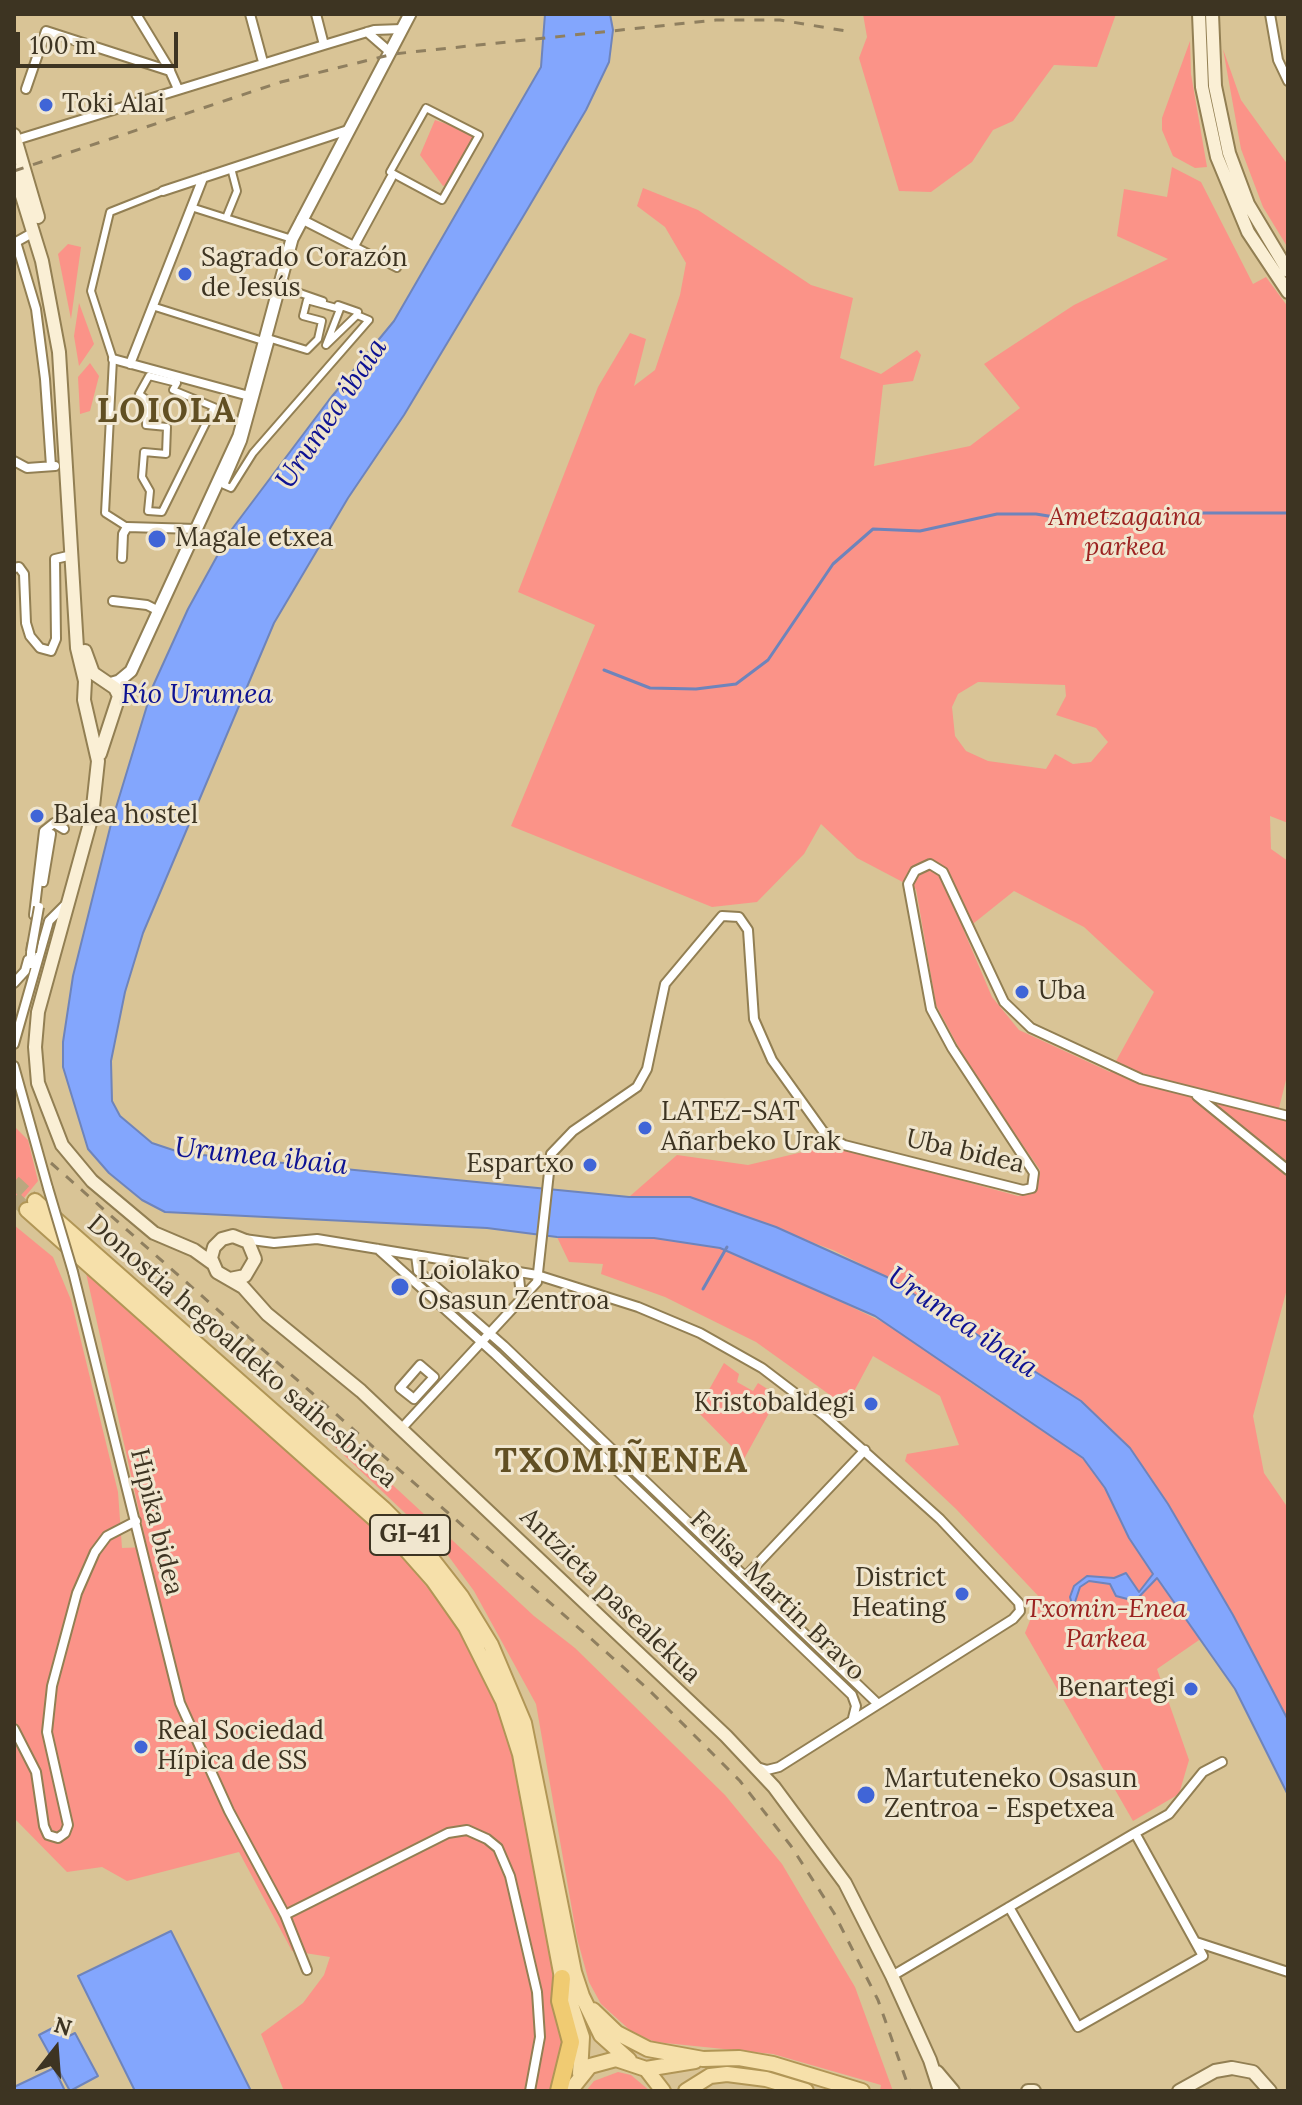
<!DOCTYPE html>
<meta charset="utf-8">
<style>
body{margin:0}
#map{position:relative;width:1302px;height:2105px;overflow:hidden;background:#d9c496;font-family:Lora,serif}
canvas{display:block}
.frame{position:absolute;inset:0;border:16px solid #3d3422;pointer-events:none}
.north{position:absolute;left:16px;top:2009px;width:80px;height:80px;-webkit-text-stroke:6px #f0e6cf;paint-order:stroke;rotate:17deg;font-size:22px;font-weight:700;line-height:32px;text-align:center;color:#3d3422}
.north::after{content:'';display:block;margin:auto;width:28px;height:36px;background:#3d3422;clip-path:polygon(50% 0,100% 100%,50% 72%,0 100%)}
.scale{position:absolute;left:16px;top:32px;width:162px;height:36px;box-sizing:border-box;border:4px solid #3d3422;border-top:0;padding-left:10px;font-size:24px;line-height:28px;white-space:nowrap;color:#3d3422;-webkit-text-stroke:6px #f0e6cf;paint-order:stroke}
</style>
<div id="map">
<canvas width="1302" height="2105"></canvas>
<div class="frame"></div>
<div class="north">N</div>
<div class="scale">100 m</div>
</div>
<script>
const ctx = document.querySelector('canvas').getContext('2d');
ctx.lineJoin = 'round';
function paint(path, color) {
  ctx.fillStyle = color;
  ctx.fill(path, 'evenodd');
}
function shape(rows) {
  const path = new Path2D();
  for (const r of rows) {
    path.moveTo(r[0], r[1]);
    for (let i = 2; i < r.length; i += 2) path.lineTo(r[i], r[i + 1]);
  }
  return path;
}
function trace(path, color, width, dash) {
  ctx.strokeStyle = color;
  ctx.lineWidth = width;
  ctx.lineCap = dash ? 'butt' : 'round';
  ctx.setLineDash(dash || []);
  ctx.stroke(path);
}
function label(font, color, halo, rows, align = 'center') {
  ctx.font = font + ' Lora,serif';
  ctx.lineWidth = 6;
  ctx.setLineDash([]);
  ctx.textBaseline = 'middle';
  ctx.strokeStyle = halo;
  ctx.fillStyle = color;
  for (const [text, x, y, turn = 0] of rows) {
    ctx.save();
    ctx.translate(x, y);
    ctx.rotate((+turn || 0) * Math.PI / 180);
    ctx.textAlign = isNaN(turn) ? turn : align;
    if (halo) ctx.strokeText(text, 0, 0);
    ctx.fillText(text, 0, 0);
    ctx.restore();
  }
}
paint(shape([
 [863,14,1116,14,1097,67,1054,65,1013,121,993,130,972,162,931,192,899,191,859,58,867,37],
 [1190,41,1191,74,1207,167,1195,168,1173,156,1162,130,1162,118],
 [1223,49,1241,100,1288,165,1288,248,1263,207,1241,149],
 [435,120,479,135,452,183,443,186,420,155],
 [1172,167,1201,182,1253,284,1266,277,1288,307,1288,823,1270,816,1271,849,1288,861,1288,1072,1277,1116,1288,1120,1288,1285,1253,1416,1264,1473,1288,1508,1288,1720,1233,1615,1168,1504,1130,1448,1027,1366,887,1277,833,1250,690,1197,629,1197,677,1155,748,1165,832,1145,1018,1196,1037,1191,1040,1170,970,1069,936,1005,916,889,857,858,821,824,804,854,757,902,712,907,511,826,595,625,518,592,598,387,630,333,646,339,634,386,655,370,680,295,686,263,665,227,637,206,643,188,698,210,811,285,853,298,840,358,881,374,917,350,921,355,913,381,883,385,874,466,970,446,1020,408,984,364,1074,305,1168,259,1117,236,1124,189,1167,197],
 [978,682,1065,685,1066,696,1056,715,1096,728,1108,742,1091,762,1073,764,1055,754,1046,769,988,761,966,751,955,736,952,707,958,694],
 [1014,891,1084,927,1154,992,1110,1072,1019,1030,992,997,964,931],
 [68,244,81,247,71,319,58,254],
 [79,303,94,344,79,366,74,336],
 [90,363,99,376,90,411,80,414,78,377],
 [14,1126,28,1140,38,1181,14,1210],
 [14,1225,53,1257,71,1300,118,1492,122,1548,147,1547,86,1273,389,1541,454,1620,477,1658,512,1743,551,1958,554,1991,565,2032,557,2091,284,2091,261,2034,303,2003,324,1975,330,1957,292,1951,239,1852,127,1881,102,1867,67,1872,14,1818],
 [557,1237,654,1237,720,1248,790,1277,899,1330,971,1383,1083,1458,1105,1488,1129,1538,1202,1638,1157,1669,1189,1760,1179,1794,1133,1821,1025,1633,1033,1613,1043,1601,956,1509,905,1461,907,1454,959,1445,940,1396,873,1356,844,1410,834,1405,837,1400,756,1342,665,1297,601,1274,603,1264,569,1262],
 [724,1363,739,1374,737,1382,753,1391,758,1383,769,1390,764,1398,774,1404,744,1459,697,1411],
 [315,1413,534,1616,575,1648,725,1795,782,1864,855,1987,893,2091,880,2091,881,2085,773,2054,655,2042,632,2032,601,2004,589,1982,577,1938,536,1704,474,1591,444,1550,308,1421],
 [618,2072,631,2075,650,2091,586,2091,594,2081]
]), '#fb9388');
const water = shape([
 [545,14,610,14,613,30,609,62,586,110,524,215,404,415,348,498,274,623,143,933,125,992,111,1061,112,1101,120,1116,152,1143,182,1153,629,1197,690,1197,776,1227,887,1277,1081,1401,1130,1448,1168,1504,1233,1615,1288,1720,1288,1795,1235,1689,1157,1578,1135,1601,1116,1596,1110,1584,1089,1581,1080,1587,1073,1608,1070,1597,1074,1586,1087,1576,1114,1578,1126,1573,1139,1592,1153,1574,1129,1538,1105,1488,1083,1458,875,1316,720,1248,654,1238,557,1237,487,1228,165,1212,142,1200,109,1173,88,1149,63,1067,63,1042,73,976,111,824,153,686,188,609,232,529,329,400,394,321,541,67,545,14],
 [171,1931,251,2091,135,2091,78,1976,171,1931],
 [62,2023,69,2036,75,2033,98,2076,70,2091,39,2035,62,2023],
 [54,2068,65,2091,14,2091,14,2087,54,2068]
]);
paint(water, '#83a6fd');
trace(water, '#6e84bb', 2);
trace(shape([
 [324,534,332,548],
 [604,670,650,688,696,689,736,684,768,660,833,564,873,529,920,531,997,514,1036,514,1079,521,1193,513,1288,513],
 [703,1289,727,1247]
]), '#6e84bb', 3);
trace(shape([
 [14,1182,35,1201],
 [14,1198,27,1210]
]), '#baa77f', 14, [14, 7]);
const pedestrian = shape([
 [426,108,479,135,442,200,390,172,426,108],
 [191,207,292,239],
 [226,218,237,191,231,168],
 [354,246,397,268],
 [277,285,323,301],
 [307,300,340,309,326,345,357,315,369,320,253,453,231,488,224,485,243,441,271,339,307,350,318,339,322,321,303,316,307,300],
 [338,305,358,312],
 [152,306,263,341],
 [149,376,177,383,173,390,214,407,162,512,148,511,150,491,142,477,144,452,166,454,167,427,146,425,147,400,139,394,149,376],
 [127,527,105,513,113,359,91,291,110,212,163,191]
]);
const minor = shape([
 [136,14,170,70],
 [250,14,263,62],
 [316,14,324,45],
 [1270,14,1278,60,1288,81],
 [367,32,390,52],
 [26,89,46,31,170,71,178,89],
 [16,140,324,45,374,30,402,29],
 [163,191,348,130],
 [301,219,354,246,391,178],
 [34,232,16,242,36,309,45,379,51,466],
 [113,359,249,396],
 [130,364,203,178],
 [14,461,27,468,55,466],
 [122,558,123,534,127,527,196,529],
 [14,568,19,567,24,574,26,623,30,636,40,648,51,651,56,639,55,559,72,555],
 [113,601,147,605,157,610],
 [43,882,51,834],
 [34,915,44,831,54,823,64,829],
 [30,964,32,945],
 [14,983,25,971,28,960],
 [14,1044,49,921,67,903],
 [14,1066,48,1188],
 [1197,1096,1288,1170],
 [244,1239,274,1243,317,1239,537,1275,638,1307,700,1333,762,1368,825,1416,940,1519,1019,1603,1020,1611,1013,1619,779,1767,767,1770,757,1767],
 [378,1249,496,1355,852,1695,856,1706,853,1718],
 [416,1255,418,1271,504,1346,877,1703],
 [512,1271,519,1277,521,1297],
 [73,1272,180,1703,229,1811,285,1915,307,1970],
 [420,1365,434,1377,414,1399,400,1388,420,1365],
 [401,1429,537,1282,551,1154,573,1131,637,1087,647,1069,665,984,722,916,739,917,748,930,754,1019,772,1060,825,1134,844,1145,1023,1190,1032,1188,1034,1173,952,1048,931,1009,908,884,915,871,930,864,943,872,1004,1002,1031,1028,1141,1079,1288,1116],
 [746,1576,865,1450],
 [14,1729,36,1772,44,1826,48,1835,58,1838,65,1833,68,1825,47,1732,52,1686,77,1593,95,1552,107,1536,136,1521],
 [1135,1833,1169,1814,1203,1772,1222,1762],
 [285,1915,448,1833,467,1830,487,1839,498,1848,510,1876,537,1992,540,2037,530,2091],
 [1196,1942,1288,1972],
 [892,1976,1135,1833,1203,1956,1078,2027,1009,1907]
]);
const tertiary = shape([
 [109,684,119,681,131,671,239,436,292,239,410,14]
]);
const secondary = shape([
 [1199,14,1202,87,1217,157,1248,232,1288,292],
 [1212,14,1215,86,1229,153,1248,204,1288,271],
 [14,135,38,217],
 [14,170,42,261,59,352,77,648,85,681,84,700,98,761,92,816,38,1012,35,1047,38,1083,62,1145,92,1181,154,1233,194,1250,212,1263],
 [85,651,93,673,115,688,119,696,100,754],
 [230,1279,245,1276,255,1259,248,1242,233,1236,222,1239,214,1247,211,1258,217,1272,243,1287,267,1314,361,1391,726,1736,774,1787,845,1883,892,1976,930,2060,940,2091],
 [937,2072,953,2091],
 [1028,2091,1034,2091],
 [1179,2091,1215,2071,1232,2068,1253,2072,1270,2091]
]);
const primary = shape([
 [35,1201,384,1509,425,1550,461,1596,491,1645,524,1723,574,1972,582,1996,601,2035,629,2060],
 [27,1210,395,1537,433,1580,466,1627,503,1701,520,1754,562,1978,582,2037,580,2074],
 [593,2010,617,2033,648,2049,703,2059,739,2058,773,2064,862,2091],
 [646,2069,695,2061],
 [570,2091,590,2066,616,2059,646,2069,663,2091],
 [686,2091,710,2076,727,2074,766,2079,806,2091]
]);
const motorway = shape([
 [559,2091,571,2042,560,2001,562,1978]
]);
trace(pedestrian, '#927f53', 10);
trace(minor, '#927f53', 12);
trace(tertiary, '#927f53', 15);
trace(secondary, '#927f53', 16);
trace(primary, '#b19656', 18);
trace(motorway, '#b19656', 20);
trace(pedestrian, '#fff', 6);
trace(minor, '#fff', 8);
trace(tertiary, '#fff', 11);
trace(secondary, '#faefd5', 12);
trace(primary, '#f6e0aa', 14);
trace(motorway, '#f0cb72', 16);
trace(shape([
 [14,171,281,82,393,54,716,20,780,20,846,31],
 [51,1163,648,1689,740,1781,791,1846,834,1913,878,2000,910,2091]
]), '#8f7f5f', 3, [10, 10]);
const minorBridge = shape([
 [31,952,39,907],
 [48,1188,73,1272]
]);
trace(minorBridge, '#927f53', 12, []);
trace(minorBridge, '#fff', 8);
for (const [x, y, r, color] of [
 [46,105,8,"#4065d7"],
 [185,274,8,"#4065d7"],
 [157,539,10,"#4065d7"],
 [37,816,8,"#4065d7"],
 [1022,992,8,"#4065d7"],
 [645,1128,8,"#4065d7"],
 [590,1165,8,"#4065d7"],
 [400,1287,10,"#4065d7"],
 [871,1404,8,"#4065d7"],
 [962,1594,8,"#4065d7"],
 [1191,1689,8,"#4065d7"],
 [141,1747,8,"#4065d7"],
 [866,1795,10,"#4065d7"]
]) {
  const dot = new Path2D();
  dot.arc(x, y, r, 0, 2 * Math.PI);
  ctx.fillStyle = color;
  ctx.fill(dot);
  trace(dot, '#f0e6cf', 3);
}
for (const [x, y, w] of [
 [410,1535,80]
]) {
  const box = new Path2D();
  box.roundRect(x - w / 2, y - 20, w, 40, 6);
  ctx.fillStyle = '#f0e6cf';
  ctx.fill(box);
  trace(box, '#3d3422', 2);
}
label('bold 24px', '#3d3422', null, [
 ["GI-41",410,1535]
]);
label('26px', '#3d3422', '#f0e6cf', [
 ["Toki Alai",62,105],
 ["Sagrado Corazón",201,259],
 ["de Jesús",201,289],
 ["Magale etxea",175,539],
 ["Balea hostel",53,816],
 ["Uba",1038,992],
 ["LATEZ-SAT",661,1113],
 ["Añarbeko Urak",661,1143],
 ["Espartxo",574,1165,"right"],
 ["Loiolako",418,1272],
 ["Osasun Zentroa",418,1302],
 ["Kristobaldegi",855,1404,"right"],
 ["District",946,1579,"right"],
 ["Heating",946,1609,"right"],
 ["Benartegi",1175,1689,"right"],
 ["Real Sociedad",157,1732],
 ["Hípica de SS",157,1762],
 ["Martuteneko Osasun",884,1780],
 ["Zentroa - Espetxea",884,1810]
], 'left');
label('italic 26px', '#9b2220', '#f0e6cf', [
 ["Ametzagaina",1125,518],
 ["parkea",1125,548],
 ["Txomin-Enea",1106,1610],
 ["Parkea",1106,1640]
]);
label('26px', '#3d3422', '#f0e6cf', [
 ["Uba bidea",965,1152,13],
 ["Donostia hegoaldeko saihesbidea",242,1352,41],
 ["Hipika bidea",156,1522,76],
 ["Antzieta pasealekua",610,1596,44],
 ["Felisa Martin Bravo",777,1596,44]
]);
label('italic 28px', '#0d1293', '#f0e6cf', [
 ["Urumea ibaia",332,414,-56],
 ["Río Urumea",197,695],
 ["Urumea ibaia",261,1157,6],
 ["Urumea ibaia",962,1323,34]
]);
ctx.letterSpacing = '2px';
label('bold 34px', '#614f23', '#f0e6cf', [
 ["LOIOLA",167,412],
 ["TXOMIÑENEA",622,1462]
]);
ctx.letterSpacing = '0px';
</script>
